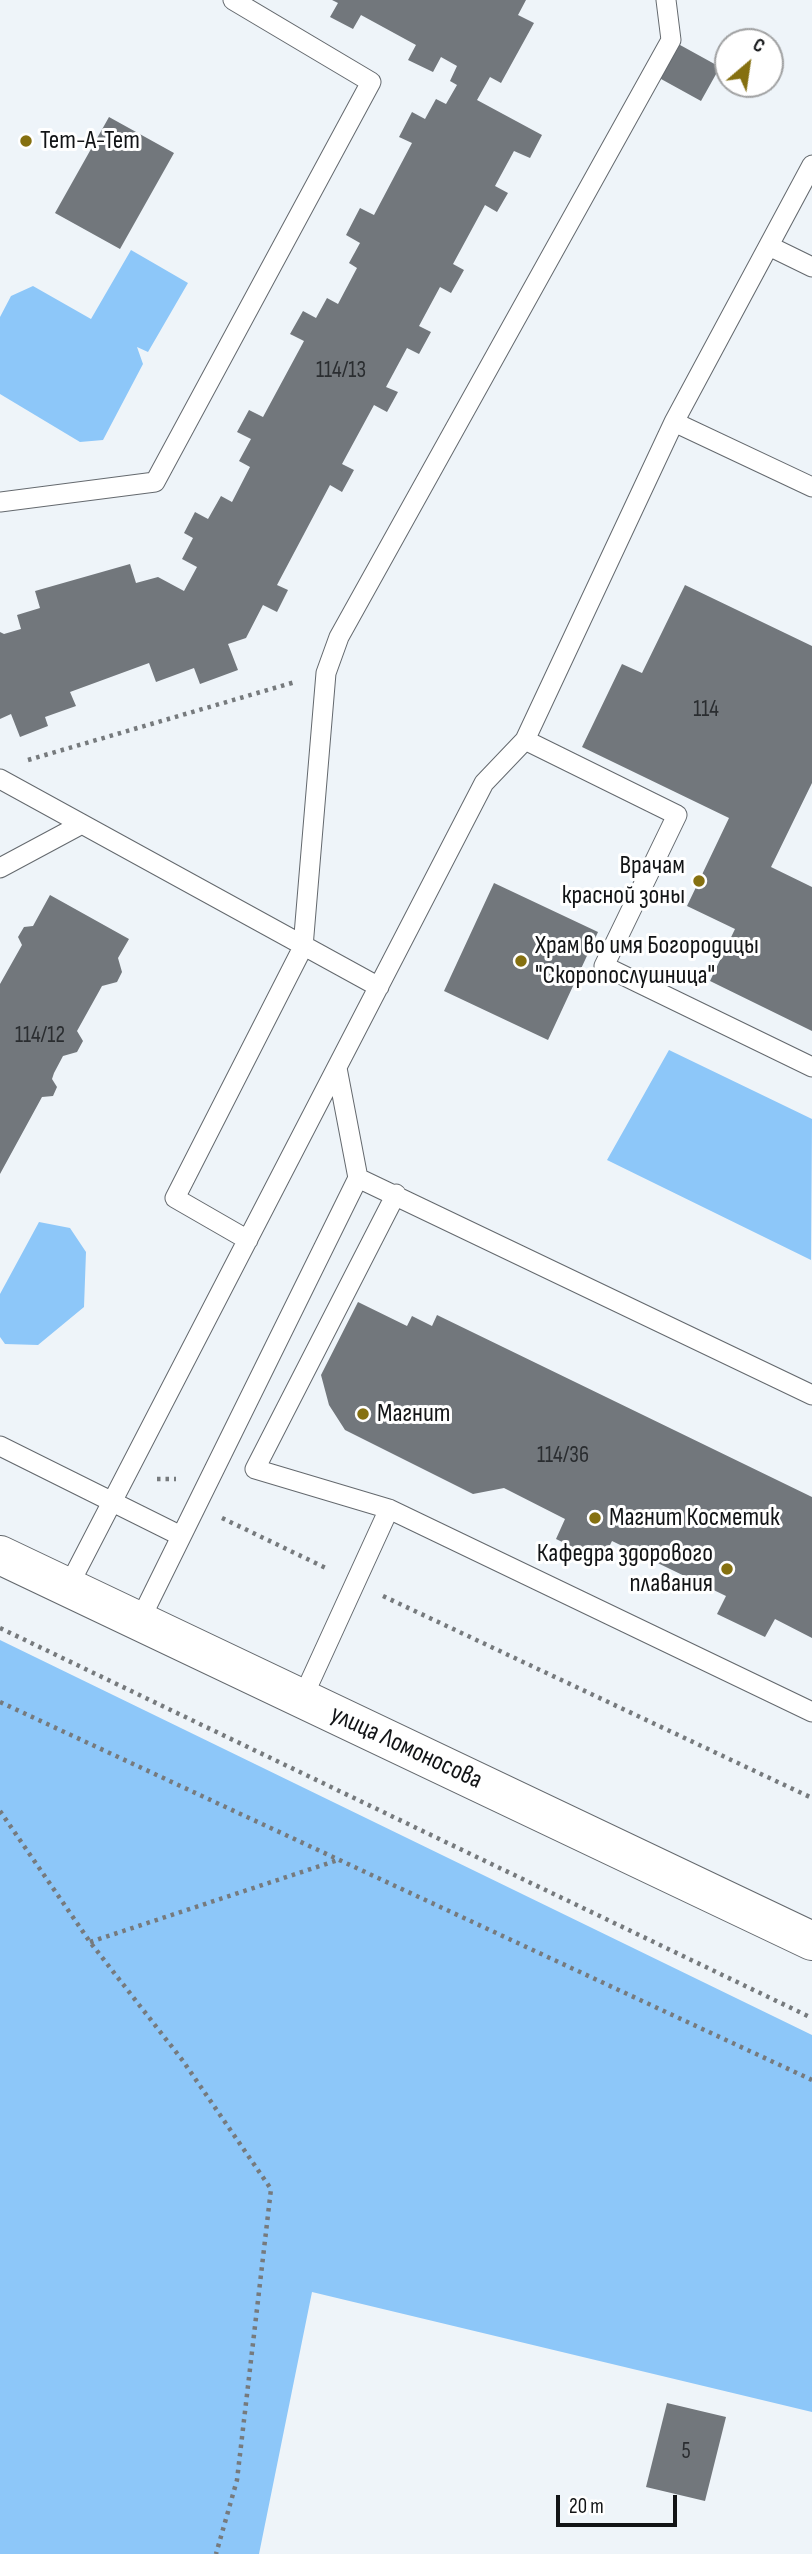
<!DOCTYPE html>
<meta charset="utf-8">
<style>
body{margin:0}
#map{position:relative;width:812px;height:2554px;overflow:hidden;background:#eef4f9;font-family:"Sofia Sans Condensed",sans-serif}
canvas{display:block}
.north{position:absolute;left:714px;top:28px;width:70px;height:70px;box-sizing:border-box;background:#fff;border:2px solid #a0a1a2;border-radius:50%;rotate:29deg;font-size:19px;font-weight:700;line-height:28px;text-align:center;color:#121416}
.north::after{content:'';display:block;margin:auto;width:24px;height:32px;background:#857010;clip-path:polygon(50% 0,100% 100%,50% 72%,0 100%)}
.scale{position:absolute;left:556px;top:2495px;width:121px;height:32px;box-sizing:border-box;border:4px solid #121416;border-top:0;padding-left:9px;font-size:21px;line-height:24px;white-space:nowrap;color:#121416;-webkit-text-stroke:5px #fff;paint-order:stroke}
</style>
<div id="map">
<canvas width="812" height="2554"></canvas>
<div class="north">С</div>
<div class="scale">20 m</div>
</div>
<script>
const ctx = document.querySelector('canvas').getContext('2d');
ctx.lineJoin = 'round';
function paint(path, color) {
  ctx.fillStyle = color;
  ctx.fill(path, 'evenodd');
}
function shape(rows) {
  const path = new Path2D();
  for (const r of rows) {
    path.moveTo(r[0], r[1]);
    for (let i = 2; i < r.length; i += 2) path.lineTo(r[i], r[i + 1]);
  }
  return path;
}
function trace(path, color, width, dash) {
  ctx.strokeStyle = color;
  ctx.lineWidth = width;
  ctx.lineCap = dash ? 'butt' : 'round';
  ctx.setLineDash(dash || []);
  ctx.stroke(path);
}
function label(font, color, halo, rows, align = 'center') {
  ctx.font = font + ' "Sofia Sans Condensed",sans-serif';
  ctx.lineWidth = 6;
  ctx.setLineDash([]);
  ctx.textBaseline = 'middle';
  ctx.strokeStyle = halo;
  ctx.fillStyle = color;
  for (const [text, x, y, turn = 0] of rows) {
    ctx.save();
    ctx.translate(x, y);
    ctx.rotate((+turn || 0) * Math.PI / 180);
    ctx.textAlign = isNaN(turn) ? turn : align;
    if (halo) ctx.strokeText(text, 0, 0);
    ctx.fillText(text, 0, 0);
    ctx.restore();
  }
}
paint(shape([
 [131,250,188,283,148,352,137,347,143,364,103,440,80,442,0,394,0,317,11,296,33,286,91,319],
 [669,1050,812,1119,811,1260,607,1160],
 [39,1222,70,1228,86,1252,84,1307,38,1345,5,1344,0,1337,0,1294],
 [0,1640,812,2035,812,2412,312,2292,259,2554,0,2554]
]), '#8dc7f9');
paint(shape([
 [332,0,526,0,518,15,534,23,501,83,490,77,477,100,542,135,530,158,514,151,495,186,508,193,497,212,485,205,453,264,464,270,451,293,440,287,419,326,431,332,419,354,407,348,386,387,398,392,387,412,374,405,342,464,354,470,342,492,330,485,277,585,288,590,277,612,263,605,246,638,228,644,238,670,200,684,194,668,156,682,149,663,70,692,76,706,45,717,48,726,20,737,11,714,0,719,0,632,4,634,21,629,17,615,40,608,35,591,130,564,136,583,158,577,184,591,197,567,182,559,193,538,184,533,195,512,208,519,221,496,232,502,250,467,239,461,251,439,237,432,249,410,263,417,304,341,290,334,303,311,316,318,327,298,338,304,357,268,349,263,360,243,346,235,360,208,374,215,412,143,399,137,412,112,425,119,436,99,446,104,457,85,450,81,457,66,441,57,433,72,408,60,416,45,361,15,353,29,330,17,338,3],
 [671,40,720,67,701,101,652,74],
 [109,117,174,153,120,249,55,213],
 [685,585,812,646,812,783,771,867,812,887,812,1031,710,981,735,929,687,906,729,818,582,747,622,664,642,673],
 [494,883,598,932,548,1040,444,991],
 [50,895,129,939,118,958,122,972,117,982,102,986,77,1031,83,1041,77,1052,63,1056,54,1073,52,1079,57,1087,53,1096,42,1097,0,1174,0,984,22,945,18,937,24,927,33,926],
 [358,1302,407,1326,412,1316,432,1326,437,1315,812,1497,812,1638,775,1619,765,1637,717,1614,726,1596,612,1541,602,1561,556,1539,565,1519,504,1488,473,1494,345,1430,329,1405,321,1375],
 [667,2403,726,2417,705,2501,646,2487]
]), '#72777c');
const lane = shape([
 [769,246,812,267],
 [674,422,812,165],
 [0,502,155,482,371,82,233,0],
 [525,740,677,815,604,966,812,1067],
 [0,779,379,987],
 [0,868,82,824],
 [358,1178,812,1395],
 [396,1194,255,1469,389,1509,812,1712],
 [248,1240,175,1198,303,947,326,673,339,637,671,40,666,0],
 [0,1446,181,1536],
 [68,1587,484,783,525,740,674,422,812,487],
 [139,1622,358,1178,337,1068],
 [302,1699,389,1509]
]);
const secondary = shape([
 [0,1555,812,1941]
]);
trace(lane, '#64696e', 21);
trace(secondary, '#64696e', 40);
trace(shape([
 [28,760,295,682],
 [157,1479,176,1479],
 [222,1518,328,1569],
 [383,1596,812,1798],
 [0,1628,812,2018],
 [0,1702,812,2080],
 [0,1811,90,1942,183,2061,271,2189,237,2480,216,2554],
 [90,1942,338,1860]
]), '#767a7d', 4.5, [3.5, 5]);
trace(lane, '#fff', 19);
trace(secondary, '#fff', 38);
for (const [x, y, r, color] of [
 [26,141,7,"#857010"],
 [699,881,7,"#857010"],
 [521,961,7,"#857010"],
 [363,1414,7,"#857010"],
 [595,1518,7,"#857010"],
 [727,1569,7,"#857010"]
]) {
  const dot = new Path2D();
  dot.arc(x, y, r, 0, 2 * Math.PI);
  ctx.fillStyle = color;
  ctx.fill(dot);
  trace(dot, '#fff', 2.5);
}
label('23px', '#2a2d30', null, [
 ["114/13",341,371],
 ["114",706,710],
 ["114/12",40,1036],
 ["114/36",563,1456],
 ["5",686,2452]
]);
label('26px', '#121416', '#fff', [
 ["Тет-А-Тет",40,141],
 ["Врачам",685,866,"right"],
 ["красной зоны",685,896,"right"],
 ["Храм во имя Богородицы",535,946],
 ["\"Скоропослушница\"",535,976],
 ["Магнит",377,1414],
 ["Магнит Косметик",609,1518],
 ["Кафедра здорового",713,1554,"right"],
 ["плавания",713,1584,"right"]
], 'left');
label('26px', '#121416', '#fff', [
 ["улица Ломоносова",406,1748,25]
]);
</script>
